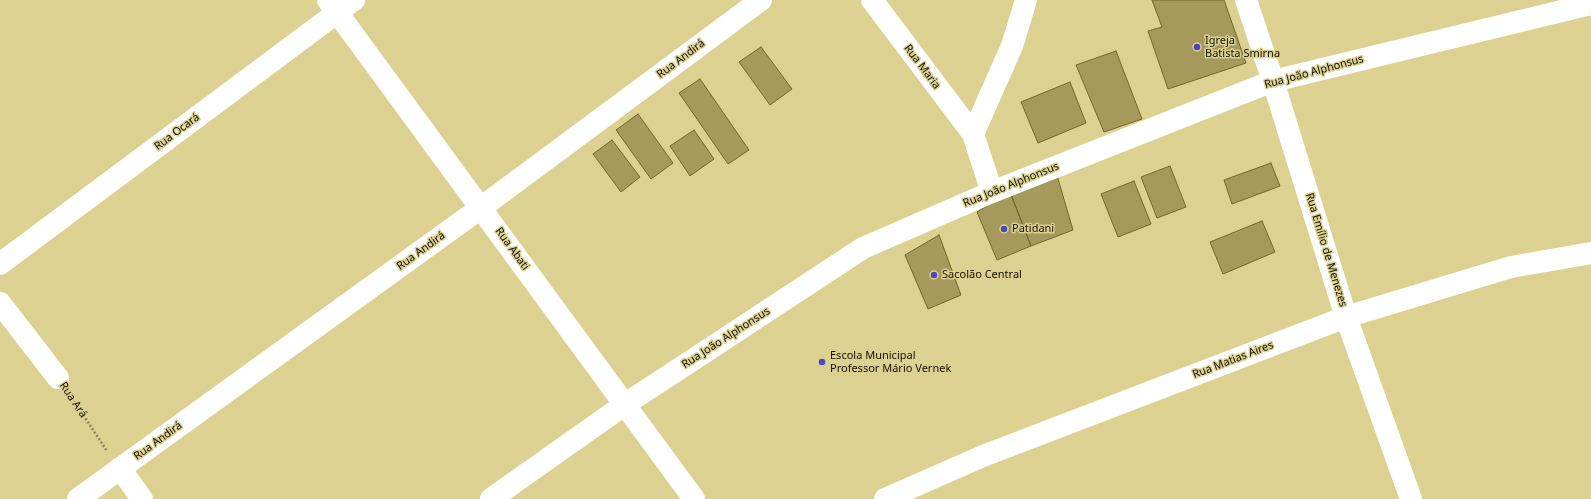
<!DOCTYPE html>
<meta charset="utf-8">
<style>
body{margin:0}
canvas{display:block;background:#dcd191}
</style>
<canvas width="1591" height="499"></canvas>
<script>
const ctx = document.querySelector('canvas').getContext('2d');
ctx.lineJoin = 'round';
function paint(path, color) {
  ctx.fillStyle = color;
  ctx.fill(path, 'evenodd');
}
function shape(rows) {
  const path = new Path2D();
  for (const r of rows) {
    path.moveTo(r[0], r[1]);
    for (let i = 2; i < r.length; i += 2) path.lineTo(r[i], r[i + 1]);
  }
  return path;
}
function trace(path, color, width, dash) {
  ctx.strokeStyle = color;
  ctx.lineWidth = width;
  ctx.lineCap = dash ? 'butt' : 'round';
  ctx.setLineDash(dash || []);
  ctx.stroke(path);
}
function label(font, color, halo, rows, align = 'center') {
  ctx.font = font + ' "Noto Sans",sans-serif';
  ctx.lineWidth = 3;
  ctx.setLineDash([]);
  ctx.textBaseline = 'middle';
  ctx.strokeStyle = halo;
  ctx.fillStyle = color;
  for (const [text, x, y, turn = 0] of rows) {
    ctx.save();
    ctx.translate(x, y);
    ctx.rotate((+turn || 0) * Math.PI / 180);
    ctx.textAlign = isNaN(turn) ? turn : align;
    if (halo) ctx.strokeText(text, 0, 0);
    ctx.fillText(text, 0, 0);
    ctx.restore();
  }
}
const building = shape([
 [1152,0,1224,0,1246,63,1168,89,1148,31,1162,27,1152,0],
 [761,47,792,89,770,105,739,62,761,47],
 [1116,51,1142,119,1104,132,1076,65,1116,51],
 [700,79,749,150,728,164,679,93,700,79],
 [1070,82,1086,123,1038,143,1021,102,1070,82],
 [638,114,673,163,651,179,616,130,638,114],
 [694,130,714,159,690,176,670,146,694,130],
 [612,140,640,177,621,192,593,154,612,140],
 [1271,163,1280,186,1232,204,1224,180,1271,163],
 [1170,166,1186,207,1157,218,1141,177,1170,166],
 [1056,172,1073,230,1031,246,1010,192,1056,172],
 [1134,181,1151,224,1118,237,1101,194,1134,181],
 [1010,192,1031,246,997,260,977,212,1010,192],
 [1262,221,1275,252,1223,274,1210,242,1262,221],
 [939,235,961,295,928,309,905,255,939,235]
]);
paint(building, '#a59a5b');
trace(building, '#726727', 1);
trace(shape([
 [70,395,107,451]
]), '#8c8457', 2.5, [2, 2]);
trace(shape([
 [328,0,694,499],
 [872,0,973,134,992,192],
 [1246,0,1273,81,1346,317,1411,499],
 [973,134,1012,46,1026,0],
 [0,264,354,0],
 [0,303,58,378],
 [120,468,142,499],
 [78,499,482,207,761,0],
 [491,499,624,405,863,248,992,192,1273,81,1591,4],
 [885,499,983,456,1346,317,1511,267,1591,253]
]), '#fff', 22);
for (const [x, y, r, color] of [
 [1197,47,4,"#4e46bd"],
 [1004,229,4,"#4e46bd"],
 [934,275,4,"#4e46bd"],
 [822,362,4,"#4e46bd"]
]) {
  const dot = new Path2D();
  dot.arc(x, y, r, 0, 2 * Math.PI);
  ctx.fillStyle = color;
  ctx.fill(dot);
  trace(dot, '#dcd191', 1.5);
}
label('11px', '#141000', '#dcd191', [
 ["Igreja",1205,41],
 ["Batista Smirna",1205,54],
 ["Patidani",1012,229],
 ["Sacolão Central",942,275],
 ["Escola Municipal",830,356],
 ["Professor Mário Vernek",830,369]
], 'left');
label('11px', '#141000', '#dcd191', [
 ["Rua Andirá",681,59,-37],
 ["Rua Maria",922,67,53],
 ["Rua João Alphonsus",1314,72,-15],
 ["Rua Ocará",177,132,-37],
 ["Rua João Alphonsus",1011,185,-22],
 ["Rua Abati",512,249,54],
 ["Rua Emílio de Menezes",1326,250,73],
 ["Rua Andirá",421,251,-36],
 ["Rua João Alphonsus",726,338,-33],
 ["Rua Matias Aires",1233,360,-21],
 ["Rua Ará",73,400,56],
 ["Rua Andirá",158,441,-36]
]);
</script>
